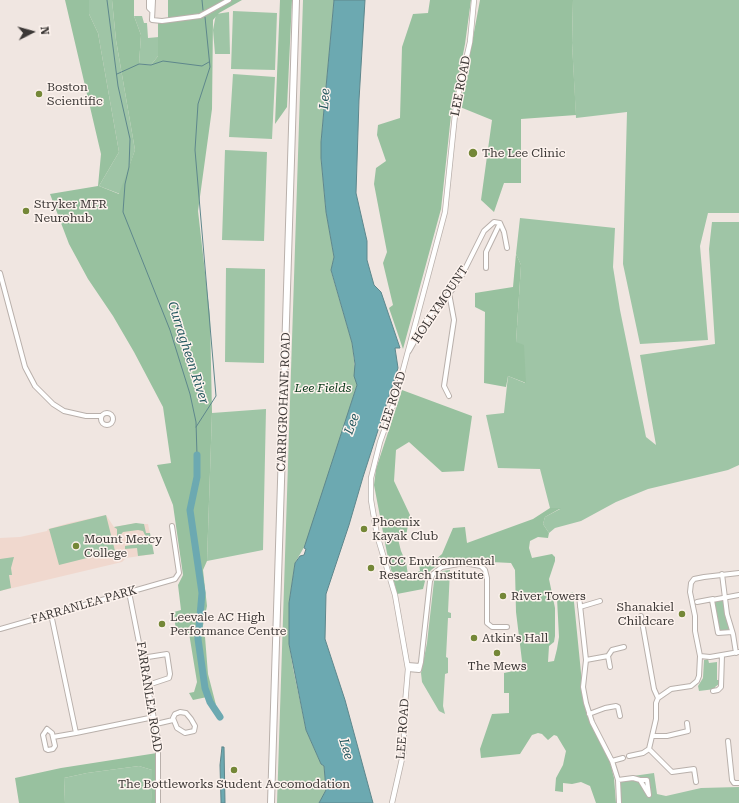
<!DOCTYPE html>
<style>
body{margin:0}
#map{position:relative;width:739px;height:803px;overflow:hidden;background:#f0e6e1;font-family:"Roboto Serif",serif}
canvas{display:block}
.north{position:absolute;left:12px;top:12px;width:40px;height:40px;-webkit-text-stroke:3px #fdf3ee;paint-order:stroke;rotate:84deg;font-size:11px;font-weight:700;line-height:16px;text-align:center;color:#3c3836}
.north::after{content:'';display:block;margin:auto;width:14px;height:18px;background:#3c3836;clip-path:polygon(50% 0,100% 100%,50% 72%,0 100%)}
</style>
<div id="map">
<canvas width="739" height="803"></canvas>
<div class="north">N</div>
</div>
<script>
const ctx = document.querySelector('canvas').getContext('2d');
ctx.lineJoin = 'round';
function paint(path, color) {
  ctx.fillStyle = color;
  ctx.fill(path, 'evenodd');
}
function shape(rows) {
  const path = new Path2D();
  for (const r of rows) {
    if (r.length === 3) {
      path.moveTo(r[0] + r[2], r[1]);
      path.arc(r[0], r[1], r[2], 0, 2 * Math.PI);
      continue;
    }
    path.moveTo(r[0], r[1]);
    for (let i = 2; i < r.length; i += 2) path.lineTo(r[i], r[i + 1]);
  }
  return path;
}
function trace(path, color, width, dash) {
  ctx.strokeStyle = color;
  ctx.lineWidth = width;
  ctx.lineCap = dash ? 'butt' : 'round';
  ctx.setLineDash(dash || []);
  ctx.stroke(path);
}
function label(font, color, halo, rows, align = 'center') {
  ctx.font = font + ' "Roboto Serif",serif';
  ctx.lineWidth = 3;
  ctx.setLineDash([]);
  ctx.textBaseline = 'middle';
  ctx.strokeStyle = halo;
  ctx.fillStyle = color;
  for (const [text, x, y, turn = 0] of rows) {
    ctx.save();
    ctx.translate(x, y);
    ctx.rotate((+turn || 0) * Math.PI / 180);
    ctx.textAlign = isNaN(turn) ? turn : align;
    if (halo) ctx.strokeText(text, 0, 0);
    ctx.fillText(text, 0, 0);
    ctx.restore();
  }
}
paint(shape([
 [106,515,114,527,136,523,138,524,148,524,154,554,126,558,122,562,0,591,0,538,20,537,47,531,48,529,69,523]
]), '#f0d8ce');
paint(shape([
 [89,0,112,0,116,40,135,150,120,194,99,186,119,152,98,33,89,14],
 [303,0,334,0,321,142,321,158,326,212,334,257,331,271,352,343,357,385,307,542,295,563,289,603,289,644,293,668,306,730,321,764,324,766,326,790,319,803,277,803],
 [573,0,739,0,739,213,708,213,700,246,708,340,640,344,623,264,627,112,576,118,572,43],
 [233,11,277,13,275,70,231,69],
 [229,12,230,54,215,54,213,30,216,14],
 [134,16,142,16,144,23,147,23,148,38,159,37,158,56,151,65,139,64,141,35],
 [233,74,275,77,272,139,229,137],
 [225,150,267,152,264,241,222,240],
 [520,218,615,228,613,267,620,310,646,437,656,445,640,355,715,344,709,249,712,222,739,222,739,465,728,470,648,489,616,502,581,521,555,528,549,533,543,524,545,517,560,509,550,508,540,469,498,468,486,415,504,413,508,376,525,383,516,342,521,265,516,254],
 [226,268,265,269,264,363,225,362],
 [266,409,263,550,207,561,212,413],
 [106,515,115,551,59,565,49,529],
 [136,523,144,524,146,533,150,533,154,554,138,556,137,548,125,549,125,546,143,543,146,537,143,531,138,530,123,532,118,538,117,536,117,529,114,527],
 [14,557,11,568,12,575,9,575,11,588,0,591,0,559],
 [450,570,448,612,451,613,451,618,448,618,446,657,448,658,448,673,445,674,443,706,445,714,439,711,422,682,421,673,427,643,434,581,442,571],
 [724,600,729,629,728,631,720,632,714,602],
 [708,659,709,663,717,662,717,680,720,680,719,684,715,687,715,689,699,691,698,686,703,678,704,660],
 [139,766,152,770,153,773,151,803,65,803,64,778,87,773],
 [654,773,657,794,666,796,701,788,739,787,739,803,621,803,619,778]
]), '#9fc5a6');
paint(shape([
 [65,0,89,0,89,14,98,33,119,152,99,186,119,194,135,150,116,40,112,0,134,0,134,16,141,35,139,64,151,65,158,56,158,23,201,17,232,0,242,0,219,13,213,20,212,109,198,211,210,316,212,413,207,561,203,570,207,606,201,635,205,637,208,674,216,705,207,697,193,700,189,693,194,692,197,682,189,633,176,633,174,612,181,610,178,585,183,575,173,505,157,465,171,463,163,407,134,352,113,316,88,279,69,244,50,194,98,186,101,154],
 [168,0,226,0,200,14,168,19],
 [280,0,292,0,287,107,275,124],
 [430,0,471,0,465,44,451,115,441,209,403,349,389,308,393,305,383,263,387,252,374,184,376,168,386,161,377,135,378,125,400,118,402,47,413,14,428,13],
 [480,0,573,0,572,43,576,115,521,119,521,183,504,183,494,212,481,200,492,120,460,107],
 [516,254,521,265,516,342,524,345,526,383,508,376,506,387,484,383,485,312,475,307,475,293,513,287],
 [402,390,472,416,464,471,442,472,409,442,396,450,394,481,410,515,406,536,398,539,401,551,406,562,408,575,420,571,419,564,435,560,442,554,453,528,465,527,467,543,533,519,550,508,561,508,545,517,543,524,549,533,548,538,538,537,530,541,529,548,532,558,552,554,555,557,555,561,549,579,555,608,555,636,554,642,549,646,548,662,554,661,557,649,559,637,557,598,573,592,584,703,591,722,609,758,614,778,616,803,596,803,590,786,581,782,572,784,563,783,563,792,555,791,556,778,563,765,566,751,557,736,554,735,548,740,542,734,538,733,532,735,520,754,481,758,480,749,492,714,509,713,509,693,504,693,504,673,523,669,516,612,515,570,511,563,451,560,438,565,431,570,426,577,423,589,397,594,387,553,374,485,376,469],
 [157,753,157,788,155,803,151,803,152,770,139,766,87,773,64,778,65,803,19,803,15,778,61,768]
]), '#98c19f');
const water = shape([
 [334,0,365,0,359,100,356,193,367,241,367,260,374,285,381,292,400,348,395,348,398,368,363,477,349,525,326,594,325,639,345,700,373,803,319,803,326,790,324,766,321,764,306,730,289,644,289,603,295,563,300,556,304,555,306,549,304,548,357,385,354,376,355,364,352,343,331,270,334,257,326,212,321,158,321,142,334,0],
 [222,747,224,747,225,803,221,803,221,801,220,765,222,747]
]);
paint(water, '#6ca9b1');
trace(water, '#5e878c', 1);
trace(shape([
 [107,0,118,86,130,139,129,167,125,184,123,212,170,330,190,394,196,422,197,455],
 [202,0,203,10],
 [117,74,139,64,151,65,163,61,202,66,209,62],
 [196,427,216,396,195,150,198,104,210,67,205,17]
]), '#5e878c', 1);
trace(shape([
 [197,455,197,477,190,510,202,593,198,639,205,688,210,702,220,717]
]), '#6ca9b1', 7);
const minor = shape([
 [149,0,149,8,152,11],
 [153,0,152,20,162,21,200,16,229,0],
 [500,223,504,232,507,248],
 [0,273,25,367,35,386,53,404,64,411,86,416,101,416],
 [409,351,429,316,452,290,462,275,484,231,494,222,500,223,486,252,486,268],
 [449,396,444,386,454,320,449,293],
 [107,419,6],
 [722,574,727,614,733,634,736,653],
 [129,592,158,739,158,803],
 [579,596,586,660,583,687,586,703,592,722,612,761,618,780,619,803],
 [697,602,713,599],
 [580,607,600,601],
 [51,614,76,733,154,717],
 [0,629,175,579,179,573,172,526],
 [732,632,718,633,712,600,739,595],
 [608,656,610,667],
 [700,656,710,657,739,652],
 [586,660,608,656,612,650,624,647],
 [408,665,420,666],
 [408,669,419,670,421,662,430,581,433,574,442,567,464,563,481,566,485,570,487,578,487,623,492,627,507,627],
 [148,685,169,678,170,674,167,654,148,657],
 [713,691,718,690,721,687,722,655],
 [658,698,671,689,691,686,697,681,699,676,700,656,695,631,695,616,690,592,691,583,694,579,704,577,739,573],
 [180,712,186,713,191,719,195,726,194,731,185,733,177,728,173,718,175,714,180,712],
 [589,714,605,708,616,706,618,707,620,716],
 [156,724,173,720],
 [47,729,52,733,55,746,53,749,48,750,46,749,43,735,47,729],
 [653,736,667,736,688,731,687,723],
 [53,737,76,733],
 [728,741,732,780,734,783,739,783],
 [649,749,672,772,694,769,696,782],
 [629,756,643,753,649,749,656,719,656,703,658,698,654,689,641,616],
 [612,761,623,758],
 [618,780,633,778,640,780,647,780,649,795,640,780]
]);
const tertiary = shape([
 [392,803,404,750,404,716,408,669,395,595,377,535,371,500,371,478,380,442,395,400,445,212,456,105,470,42,474,0]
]);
const trunk = shape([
 [271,803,296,0]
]);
trace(minor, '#b9b0ab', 6);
trace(tertiary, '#b9b0ab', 6);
trace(trunk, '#b9b0ab', 8);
trace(minor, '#fff', 4);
trace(tertiary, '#fff', 4.5);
trace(trunk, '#fff', 6);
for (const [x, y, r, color] of [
 [39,94,4,"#748737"],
 [473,153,5,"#748737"],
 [26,211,4,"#748737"],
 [364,529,4,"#748737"],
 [76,546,4,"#748737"],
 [371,568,4,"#748737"],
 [503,596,4,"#748737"],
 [682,614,4,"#748737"],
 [162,624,4,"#748737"],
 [474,638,4,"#748737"],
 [497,653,4,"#748737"],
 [234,770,4,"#748737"]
]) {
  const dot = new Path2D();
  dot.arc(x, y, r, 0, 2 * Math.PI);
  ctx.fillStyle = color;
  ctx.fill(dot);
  trace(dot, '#fdf3ee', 1.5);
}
label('12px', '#3c3836', '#fdf3ee', [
 ["LEE ROAD",461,86,-79],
 ["HOLLYMOUNT",440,305,-56],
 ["LEE ROAD",393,401,-72],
 ["CARRIGROHANE ROAD",284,402,-88],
 ["FARRANLEA PARK",84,605,-16],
 ["FARRANLEA ROAD",149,697,81],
 ["LEE ROAD",403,729,-86]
]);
label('12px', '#3c3836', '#fdf3ee', [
 ["Boston",47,87],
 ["Scientific",47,101],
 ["The Lee Clinic",482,153],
 ["Stryker MFR",34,204],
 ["Neurohub",34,218],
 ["Phoenix",372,522],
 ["Kayak Club",372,536],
 ["Mount Mercy",84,539],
 ["College",84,553],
 ["UCC Environmental",379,561],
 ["Research Institute",379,575],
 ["River Towers",511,596],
 ["Shanakiel",674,607,"right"],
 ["Childcare",674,621,"right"],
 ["Leevale AC High",170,617],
 ["Performance Centre",170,631],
 ["Atkin's Hall",482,638],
 ["The Mews",497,666,"center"],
 ["The Bottleworks Student Accomodation",234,784,"center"]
], 'left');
label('italic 12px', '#063717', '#fdf3ee', [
 ["Lee Fields",323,388]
]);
label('italic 13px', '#20555c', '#fdf3ee', [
 ["Lee",325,99,-86],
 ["Curragheen River",188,353,72],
 ["Lee",352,424,-70],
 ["Lee",346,749,73]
]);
</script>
